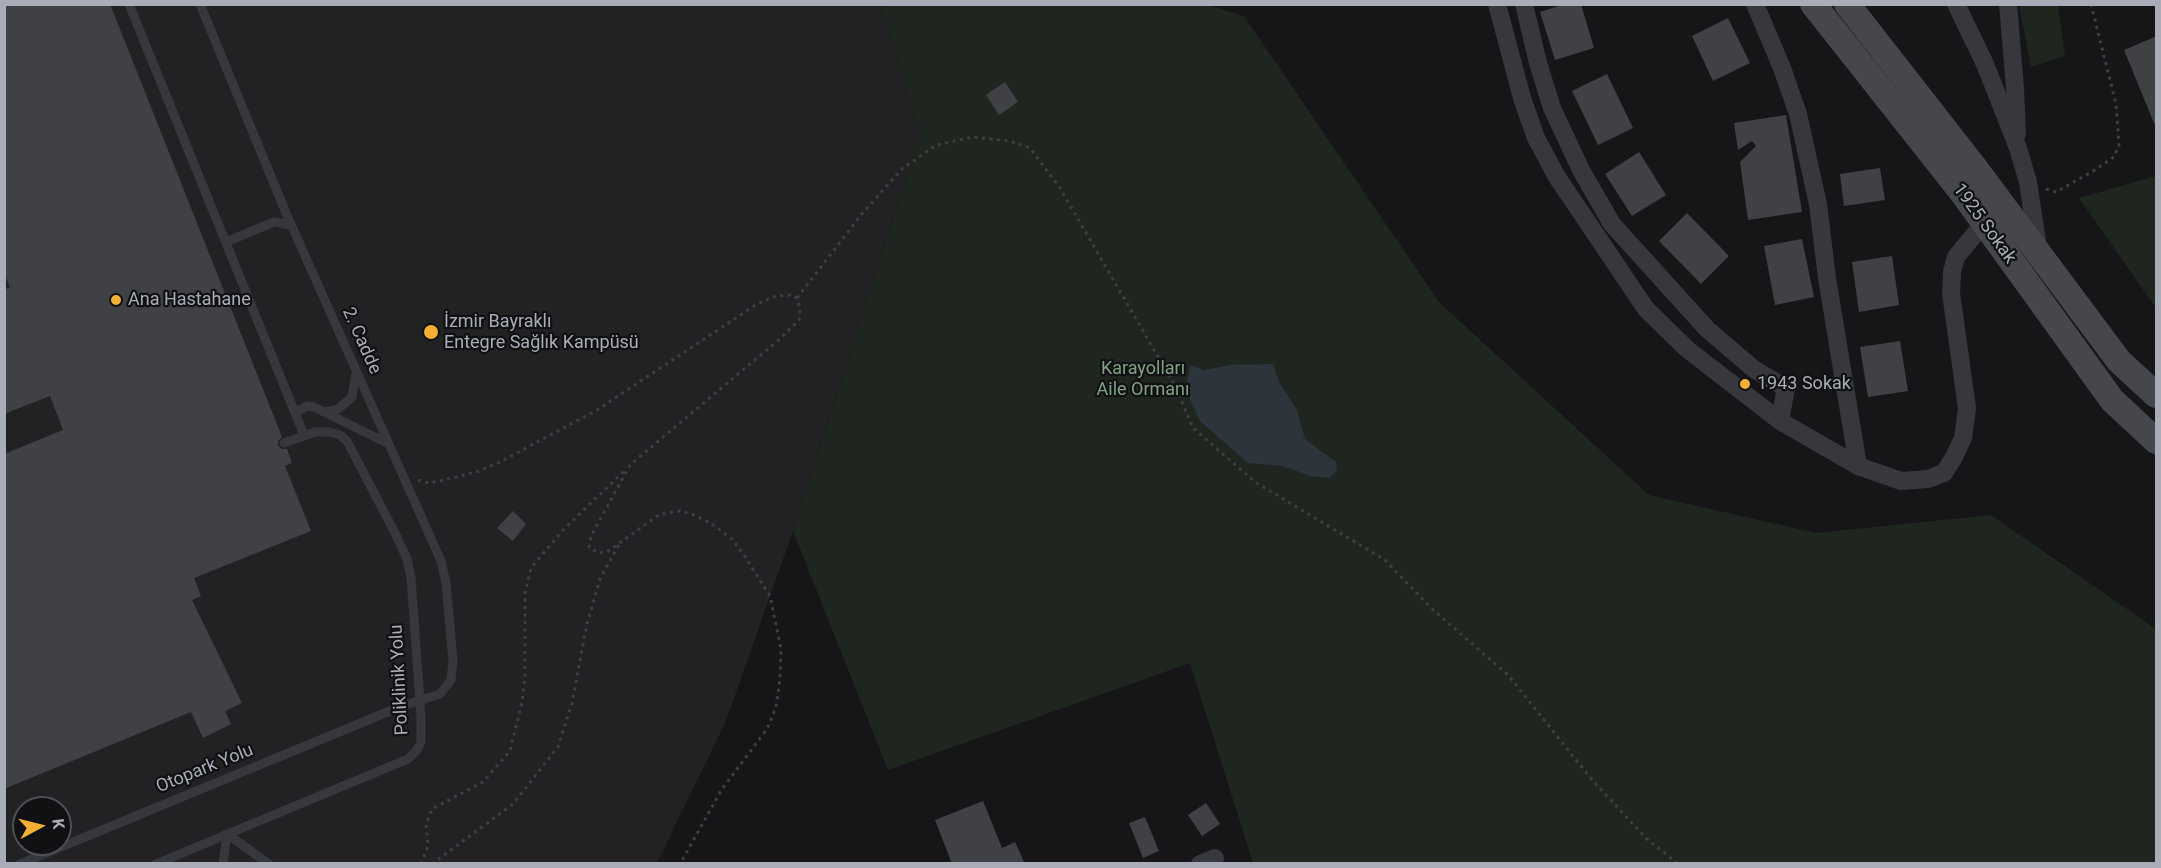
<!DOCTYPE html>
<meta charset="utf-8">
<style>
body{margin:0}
#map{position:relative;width:2161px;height:868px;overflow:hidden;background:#161618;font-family:Roboto,sans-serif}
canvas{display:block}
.frame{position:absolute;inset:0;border:6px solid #a8adb8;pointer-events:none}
.north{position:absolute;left:12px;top:796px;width:60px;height:60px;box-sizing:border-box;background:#111113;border:2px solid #4d4f55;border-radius:50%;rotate:83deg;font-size:16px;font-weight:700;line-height:24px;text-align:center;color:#a8adb8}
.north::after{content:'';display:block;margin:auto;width:21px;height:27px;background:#f2b134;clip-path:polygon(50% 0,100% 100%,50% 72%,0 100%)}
</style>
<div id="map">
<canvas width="2161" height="868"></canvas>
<div class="frame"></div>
<div class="north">K</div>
</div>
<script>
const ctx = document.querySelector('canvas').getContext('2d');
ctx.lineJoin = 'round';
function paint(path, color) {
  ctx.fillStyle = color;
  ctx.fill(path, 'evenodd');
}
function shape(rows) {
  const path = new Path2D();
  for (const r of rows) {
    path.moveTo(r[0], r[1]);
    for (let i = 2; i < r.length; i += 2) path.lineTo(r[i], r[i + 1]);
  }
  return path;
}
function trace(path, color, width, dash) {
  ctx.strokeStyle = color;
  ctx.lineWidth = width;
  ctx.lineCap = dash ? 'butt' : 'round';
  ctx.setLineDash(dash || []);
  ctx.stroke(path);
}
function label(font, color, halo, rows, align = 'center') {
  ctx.font = font + ' Roboto,sans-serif';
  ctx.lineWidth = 4.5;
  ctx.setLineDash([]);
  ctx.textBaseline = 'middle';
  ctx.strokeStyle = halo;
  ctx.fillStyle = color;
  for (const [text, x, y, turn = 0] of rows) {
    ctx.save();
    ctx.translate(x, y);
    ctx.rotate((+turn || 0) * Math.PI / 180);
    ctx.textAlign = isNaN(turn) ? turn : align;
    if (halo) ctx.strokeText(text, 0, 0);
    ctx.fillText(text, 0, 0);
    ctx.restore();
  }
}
paint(shape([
 [5,5,880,5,920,134,793,531,726,721,657,863,5,864],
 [24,808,60,808,60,844,24,844]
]), '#222225');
paint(shape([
 [880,5,1207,5,1244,16,1439,302,1649,495,1816,533,1991,515,2156,629,2156,863,1253,863,1190,663,888,770,793,531,920,134],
 [2019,5,2058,5,2065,56,2031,67],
 [2156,176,2156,308,2079,198]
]), '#1e261f');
paint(shape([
 [1273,364,1280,384,1297,410,1305,439,1336,462,1337,470,1330,478,1311,476,1282,466,1248,463,1200,421,1192,404,1186,389,1190,365,1204,370,1231,365]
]), '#2c353c');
paint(shape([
 [4,4,110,4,282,437,278,441,278,446,282,449,287,449,292,463,285,466,311,531,194,578,201,596,192,600,242,703,225,711,231,724,203,738,191,712,4,789,4,454,63,430,50,396,4,414,4,290,10,287,4,273],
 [1565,4,1581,4,1594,48,1555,60,1540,12],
 [1728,18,1750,63,1713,81,1692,36],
 [2157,36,2157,128,2156,128,2124,50],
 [1607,74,1633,128,1598,145,1572,91],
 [1005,82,1018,102,999,115,986,95],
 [1786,115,1802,212,1748,220,1740,162,1756,146,1752,141,1738,150,1734,123],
 [1639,152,1666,195,1632,216,1605,174],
 [1880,168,1885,200,1844,206,1840,174],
 [1687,213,1729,256,1701,284,1659,241],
 [1802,239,1814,297,1775,305,1764,246],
 [1892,256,1899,305,1859,312,1852,262],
 [1900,341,1908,391,1868,397,1860,347],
 [513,511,526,524,513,541,497,528],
 [983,801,1002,848,1015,842,1025,864,952,864,935,820],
 [1206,803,1220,824,1202,836,1188,815],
 [1145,817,1159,851,1143,858,1129,823]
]), '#404145');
trace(shape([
 [2046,189,2056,192,2095,170,2114,157,2119,145,2116,104,2091,4],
 [797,298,861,215,902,169,936,145,973,137,1009,141,1030,148,1060,188,1175,386,1193,428,1255,482,1385,560,1431,608,1508,675,1593,781,1646,838,1678,864],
 [418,480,429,483,445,480,479,471,500,462,597,410,757,304,776,296,790,295,797,298,800,309,799,320,782,337,630,465,591,536,589,547,598,553,607,552,660,514,680,511,694,515,712,524,732,539,744,555,770,596,781,649,780,679,776,707,767,729,722,789,680,864],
 [421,864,428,846,426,824,432,809,483,782,510,751,522,702,525,677,525,593,531,568,563,530,626,469],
 [432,864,513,804,558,747,572,703,587,624,600,579,620,543]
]), '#3d3f44', 3, [3, 4.5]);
trace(shape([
 [129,4,304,435],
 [200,4,286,213,441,561,446,583,453,661,451,680,440,694],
 [226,242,274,222,291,225],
 [295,412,307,406,314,407,389,444],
 [325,412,338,409,352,397,356,374],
 [20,864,402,706],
 [156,864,408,759,417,750,421,742,421,716,411,578,407,559,395,533,347,441,340,435,329,432,315,432,284,443],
 [223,864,227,834,269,864]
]), '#37383d', 9);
trace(shape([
 [1497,4,1522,98,1536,138,1557,177,1646,309,1687,349,1780,421,1858,466,1901,481,1928,479,1944,473,1954,457,1963,438,1967,408,1951,293,1952,272,1956,257,1984,223],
 [1524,4,1538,63,1552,108,1581,170,1612,224,1707,329,1755,370,1786,388,1780,421],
 [1755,4,1782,68,1798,114,1818,204,1827,278,1858,466],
 [1956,4,1985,64,2018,148,2028,182,2038,248],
 [2008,4,2015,88,2017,134],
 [1200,864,1215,858]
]), '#37383d', 18);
trace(shape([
 [1813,4,1964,195,2112,400,2156,441],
 [1847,4,1975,168,2119,361,2156,395]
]), '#45474d', 26);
trace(shape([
 [402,706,440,694]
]), '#37383d', 9);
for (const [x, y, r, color] of [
 [116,300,6,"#f2b134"],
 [431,332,8,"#f2b134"],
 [1745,384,6,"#f2b134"]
]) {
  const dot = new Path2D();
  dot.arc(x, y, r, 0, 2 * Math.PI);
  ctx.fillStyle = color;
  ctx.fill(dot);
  trace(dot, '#111113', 2);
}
label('18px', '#a8adb8', '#111113', [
 ["1925 Sokak",1984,224,54],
 ["2. Cadde",361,341,66],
 ["Poliklinik Yolu",400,680,-93],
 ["Otopark Yolu",205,769,-22]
]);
label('18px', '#a8adb8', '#111113', [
 ["Ana Hastahane",128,300],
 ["İzmir Bayraklı",444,322],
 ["Entegre Sağlık Kampüsü",444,343],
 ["1943 Sokak",1757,384]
], 'left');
label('18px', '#7fa381', '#111113', [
 ["Karayolları",1143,369],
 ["Aile Ormanı",1143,390]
]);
</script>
